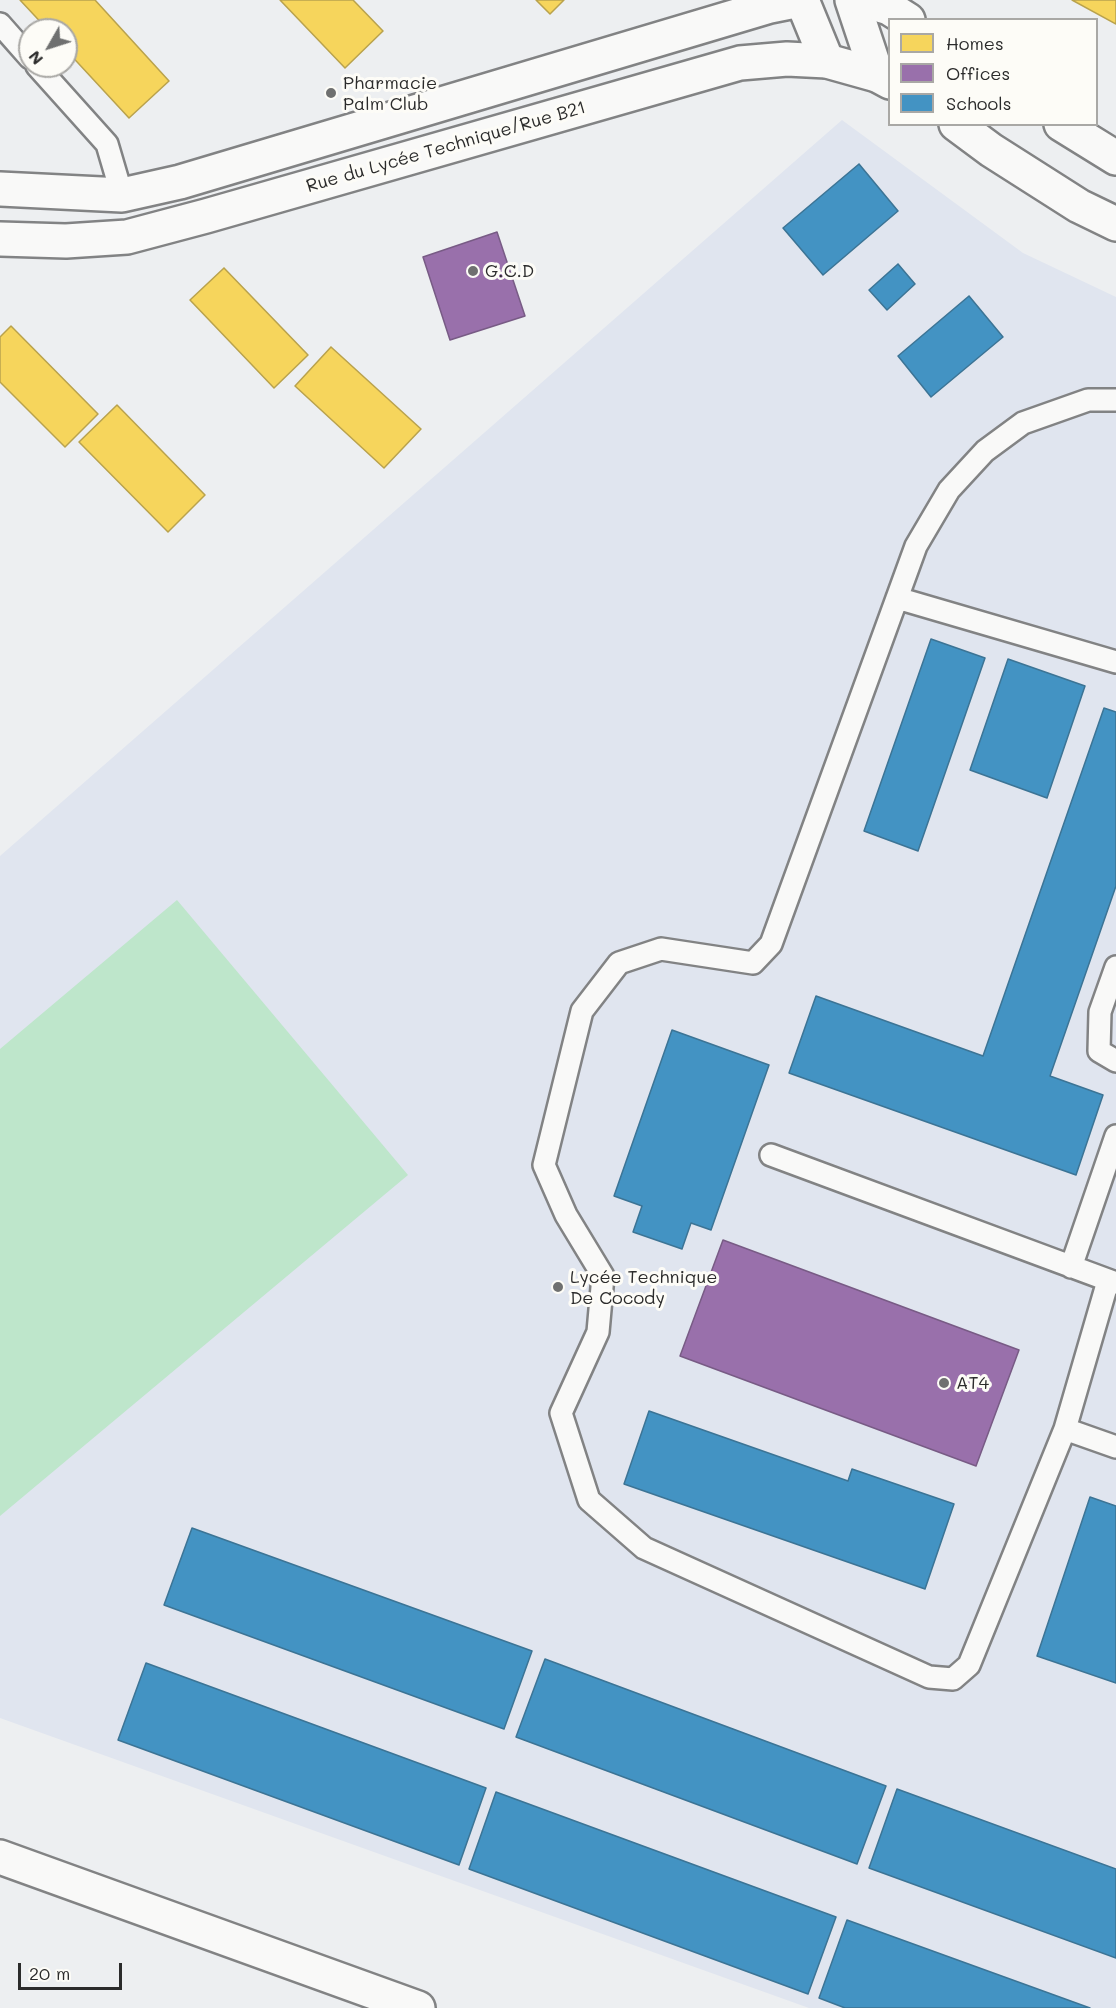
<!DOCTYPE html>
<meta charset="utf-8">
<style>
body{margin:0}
#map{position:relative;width:1116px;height:2008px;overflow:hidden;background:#edeff1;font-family:Mali,sans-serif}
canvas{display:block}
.legend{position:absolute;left:888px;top:18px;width:210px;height:108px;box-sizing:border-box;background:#fdfcf7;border:2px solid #a9a8a5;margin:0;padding:8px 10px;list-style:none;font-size:18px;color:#2b2b2b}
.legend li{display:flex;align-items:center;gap:12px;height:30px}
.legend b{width:30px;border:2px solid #a9a8a5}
.north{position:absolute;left:18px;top:18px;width:60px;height:60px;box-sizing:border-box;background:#fdfcf7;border:2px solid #a9a8a5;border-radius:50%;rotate:231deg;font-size:16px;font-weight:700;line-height:24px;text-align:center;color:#2b2b2b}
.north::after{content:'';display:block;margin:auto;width:21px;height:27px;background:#6f7070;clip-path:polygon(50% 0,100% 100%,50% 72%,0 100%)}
.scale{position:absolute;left:18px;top:1963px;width:104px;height:27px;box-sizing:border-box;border:3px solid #2b2b2b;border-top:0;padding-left:8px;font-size:18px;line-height:21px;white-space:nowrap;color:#2b2b2b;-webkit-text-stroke:4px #fdfcf7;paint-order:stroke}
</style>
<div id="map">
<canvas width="1116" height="2008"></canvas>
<ul class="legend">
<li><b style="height:16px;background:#f6d55c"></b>Homes</li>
<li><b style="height:16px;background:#9970ab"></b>Offices</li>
<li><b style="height:16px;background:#4393c3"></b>Schools</li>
</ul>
<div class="north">N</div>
<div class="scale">20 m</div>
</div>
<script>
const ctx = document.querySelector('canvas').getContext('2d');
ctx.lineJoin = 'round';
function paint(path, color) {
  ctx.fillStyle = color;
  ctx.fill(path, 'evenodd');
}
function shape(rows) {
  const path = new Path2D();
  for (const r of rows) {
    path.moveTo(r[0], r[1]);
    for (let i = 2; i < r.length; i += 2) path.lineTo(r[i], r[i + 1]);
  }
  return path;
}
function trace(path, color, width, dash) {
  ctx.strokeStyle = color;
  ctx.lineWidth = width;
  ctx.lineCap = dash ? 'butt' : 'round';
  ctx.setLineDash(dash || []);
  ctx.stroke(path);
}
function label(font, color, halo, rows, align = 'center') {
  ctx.font = font + ' Mali,sans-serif';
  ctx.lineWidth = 6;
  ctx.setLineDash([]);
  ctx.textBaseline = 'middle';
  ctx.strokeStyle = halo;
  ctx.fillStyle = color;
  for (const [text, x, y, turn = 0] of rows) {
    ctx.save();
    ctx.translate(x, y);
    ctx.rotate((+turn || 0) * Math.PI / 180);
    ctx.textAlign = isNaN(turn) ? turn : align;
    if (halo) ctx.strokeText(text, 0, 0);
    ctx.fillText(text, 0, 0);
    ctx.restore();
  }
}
paint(shape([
 [842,120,1023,253,1116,297,1116,2008,809,2008,0,1718,0,856]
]), '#e0e5ef');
paint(shape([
 [177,900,408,1175,0,1516,0,1049]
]), '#bee6cb');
const homes = shape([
 [20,0,95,0,169,81,129,118,66,50,66,30,48,30,20,0],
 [280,0,353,0,383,31,345,68,280,0],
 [536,0,564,0,550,14,536,0],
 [1072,0,1116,0,1116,24,1072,0],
 [224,268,308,355,274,388,190,300,224,268],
 [11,326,98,414,65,447,0,382,0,337,11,326],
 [331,347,421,429,384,468,295,386,331,347],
 [117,405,205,495,168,532,79,442,117,405]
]);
paint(homes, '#f6d55c');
trace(homes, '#b9a24d', 1.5);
const offices = shape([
 [497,232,525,316,450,340,423,257,497,232],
 [723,1240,1019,1350,976,1466,680,1356,723,1240]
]);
paint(offices, '#9970ab');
trace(offices, '#785b85', 1.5);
const schools = shape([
 [859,164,898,211,823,275,783,228,859,164],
 [898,264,915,284,887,310,869,290,898,264],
 [969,296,1003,337,931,397,898,356,969,296],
 [931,639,985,658,918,851,864,831,931,639],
 [1008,659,1085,686,1047,798,970,770,1008,659],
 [1104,708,1116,712,1116,886,1050,1076,1103,1095,1076,1175,789,1073,816,996,983,1056,1104,708],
 [672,1030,769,1065,711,1230,691,1223,682,1249,633,1232,642,1206,614,1196,672,1030],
 [649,1411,848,1481,852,1469,954,1504,925,1589,624,1484,649,1411],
 [1090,1497,1116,1506,1116,1683,1037,1656,1090,1497],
 [192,1528,532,1651,504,1729,164,1605,192,1528],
 [545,1659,886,1786,857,1864,516,1737,545,1659],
 [146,1663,486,1788,459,1865,118,1740,146,1663],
 [897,1789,1116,1869,1116,1958,869,1868,897,1789],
 [496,1792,836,1917,808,1994,469,1869,496,1792],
 [847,1920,1090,2008,845,2008,819,1998,847,1920]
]);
paint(schools, '#4393c3');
trace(schools, '#3c7495', 1.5);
const service = shape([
 [0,24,30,58],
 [37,66,107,144,122,195],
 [897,598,1116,662],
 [1116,967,1100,1012,1099,1051,1116,1061],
 [771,1155,1116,1283],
 [1071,1267,1116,1136],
 [1108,1281,1065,1429,1116,1447],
 [1065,1429,969,1665,953,1679,929,1677,644,1548,589,1500,561,1413,598,1332,603,1276,566,1215,544,1165,582,1011,619,963,661,949,753,963,771,944,916,546,949,490,985,451,1023,423,1088,400,1116,400]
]);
const minor = shape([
 [802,0,827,61],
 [852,0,877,75],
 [0,1857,418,2008]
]);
const tertiary = shape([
 [863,0,889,8,908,20],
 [956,124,991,150,1079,206,1116,224],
 [1061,124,1116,158],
 [0,189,122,195,180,182,770,6,800,0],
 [0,239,66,241,127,237,206,216,740,63,787,59,827,61,877,75,890,82]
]);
trace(service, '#828384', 26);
trace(minor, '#828384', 38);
trace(tertiary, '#828384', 38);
trace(service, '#f9f9f8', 21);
trace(minor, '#f9f9f8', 33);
trace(tertiary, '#f9f9f8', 33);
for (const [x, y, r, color] of [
 [331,93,6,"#6f7070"],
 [473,271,6,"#6f7070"],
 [558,1287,6,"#6f7070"],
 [944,1383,6,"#6f7070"]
]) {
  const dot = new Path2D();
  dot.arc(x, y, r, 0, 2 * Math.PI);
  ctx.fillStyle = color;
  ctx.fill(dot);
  trace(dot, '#fdfcf7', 2);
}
label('18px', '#2b2b2b', '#fdfcf7', [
 ["Pharmacie",343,83],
 ["Palm Club",343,104],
 ["G.C.D",485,271],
 ["Lycée Technique",570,1277],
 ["De Cocody",570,1298],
 ["AT4",956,1383]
], 'left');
label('18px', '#2b2b2b', '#fdfcf7', [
 ["Rue du Lycée Technique/Rue B21",446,147,-16]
]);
</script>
